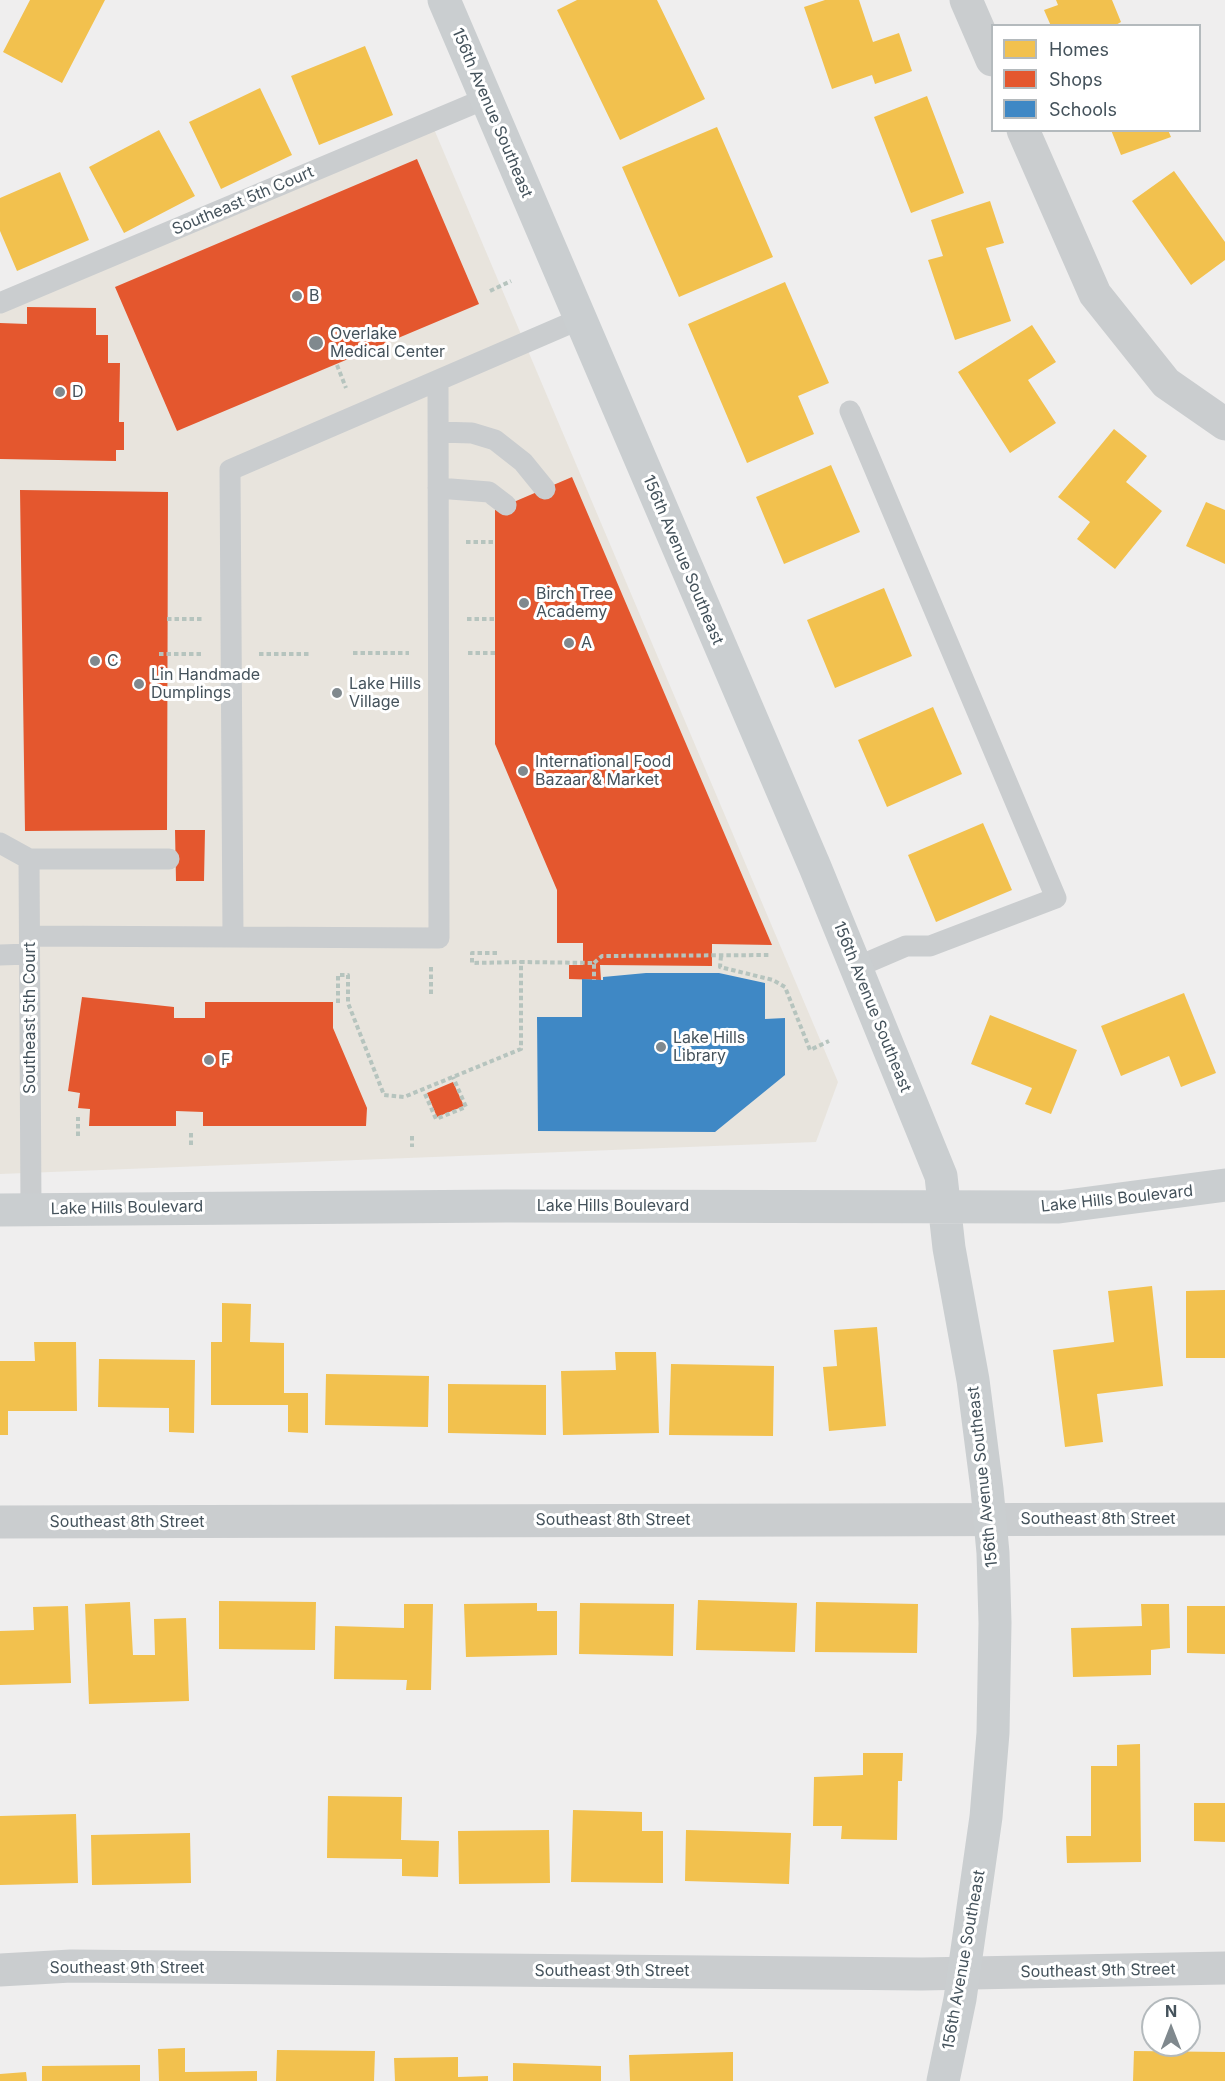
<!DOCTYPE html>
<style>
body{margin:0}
#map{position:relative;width:1225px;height:2081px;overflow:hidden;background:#efeeee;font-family:Inter,sans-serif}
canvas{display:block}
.legend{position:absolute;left:991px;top:24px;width:210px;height:108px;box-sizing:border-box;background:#fff;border:2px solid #b4babd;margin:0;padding:8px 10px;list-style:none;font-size:18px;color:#44525b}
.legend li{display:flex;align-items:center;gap:12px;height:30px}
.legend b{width:30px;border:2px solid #b4babd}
.north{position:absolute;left:1141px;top:1997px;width:60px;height:60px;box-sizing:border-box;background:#fff;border:2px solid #b4babd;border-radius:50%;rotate:0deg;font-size:16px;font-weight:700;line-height:24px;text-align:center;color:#44525b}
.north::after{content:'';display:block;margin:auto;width:21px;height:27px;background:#80898e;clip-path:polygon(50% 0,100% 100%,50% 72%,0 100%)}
</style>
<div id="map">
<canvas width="1225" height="2081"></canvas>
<ul class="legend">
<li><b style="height:16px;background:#f2c14e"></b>Homes</li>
<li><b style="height:16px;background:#e4572e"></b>Shops</li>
<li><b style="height:16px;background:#3f88c5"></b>Schools</li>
</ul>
<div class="north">N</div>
</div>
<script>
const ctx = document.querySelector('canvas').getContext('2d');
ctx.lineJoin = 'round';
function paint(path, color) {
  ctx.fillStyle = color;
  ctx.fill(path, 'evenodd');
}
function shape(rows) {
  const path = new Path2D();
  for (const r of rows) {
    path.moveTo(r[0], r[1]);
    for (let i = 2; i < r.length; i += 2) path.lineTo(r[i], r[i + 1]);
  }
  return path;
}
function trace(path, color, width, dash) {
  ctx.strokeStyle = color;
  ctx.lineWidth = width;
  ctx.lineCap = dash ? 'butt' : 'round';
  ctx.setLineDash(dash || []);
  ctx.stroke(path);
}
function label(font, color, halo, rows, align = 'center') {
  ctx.font = font + ' Inter,sans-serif';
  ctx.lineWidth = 6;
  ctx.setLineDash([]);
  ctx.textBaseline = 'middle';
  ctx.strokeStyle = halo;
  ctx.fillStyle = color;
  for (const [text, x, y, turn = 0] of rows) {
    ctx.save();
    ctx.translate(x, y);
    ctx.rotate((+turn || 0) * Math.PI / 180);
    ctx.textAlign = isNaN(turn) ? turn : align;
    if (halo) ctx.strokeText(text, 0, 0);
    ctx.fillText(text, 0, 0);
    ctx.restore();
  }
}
paint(shape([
 [431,122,838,1082,816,1142,0,1174,0,304]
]), '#e8e4dd');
paint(shape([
 [30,0,105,0,62,83,3,52],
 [577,0,657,0,705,99,620,140,557,10],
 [825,0,859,0,873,42,899,33,912,71,875,84,872,75,832,89,804,7],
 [1056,0,1112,0,1121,22,1114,26,1051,26,1044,10,1058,5],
 [365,46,393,115,319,145,291,76],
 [260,88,292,155,221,189,189,122],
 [927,96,964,193,911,213,874,117],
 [717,127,773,257,679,297,622,167],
 [159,130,195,196,124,233,89,167],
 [1111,130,1168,130,1171,137,1121,155],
 [1174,171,1225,242,1225,260,1191,285,1132,201],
 [60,172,89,240,17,271,0,231,0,198],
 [990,201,1004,243,986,248,1011,321,955,340,928,260,943,256,931,220],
 [785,282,829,383,798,396,814,434,747,463,688,324],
 [1032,325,1056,362,1028,380,1056,423,1010,453,958,372],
 [1114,429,1147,456,1126,482,1162,511,1115,569,1077,539,1090,522,1058,497],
 [831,465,860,532,784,564,756,497],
 [1206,502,1225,510,1225,564,1186,546],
 [884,588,912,656,835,688,807,620],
 [933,707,962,774,887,807,858,740],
 [983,823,1012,890,936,922,908,855],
 [1184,993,1216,1073,1181,1087,1169,1056,1121,1076,1101,1026],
 [990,1015,1077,1050,1051,1114,1025,1104,1032,1088,971,1064],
 [1152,1286,1163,1386,1097,1394,1103,1442,1065,1447,1053,1350,1114,1342,1108,1291],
 [1225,1290,1225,1358,1186,1358,1186,1291],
 [222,1303,251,1304,250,1342,284,1343,284,1393,308,1393,308,1433,288,1432,288,1405,211,1405,211,1342,222,1342],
 [877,1327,886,1426,829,1431,823,1367,837,1366,834,1330],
 [34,1342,76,1342,77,1411,8,1411,8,1435,0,1435,0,1361,35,1361],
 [615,1352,656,1352,659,1433,563,1435,561,1371,616,1370],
 [99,1359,195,1360,194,1433,169,1432,169,1408,98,1407],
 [671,1364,774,1366,773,1436,669,1435],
 [326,1374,429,1376,428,1427,325,1425],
 [448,1384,546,1385,546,1435,448,1433],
 [698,1600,797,1603,795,1652,696,1650],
 [219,1601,316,1602,315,1650,219,1649],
 [130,1602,133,1655,155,1655,154,1619,186,1618,189,1701,89,1704,85,1604],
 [816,1602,918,1604,917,1653,815,1652],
 [537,1603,537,1611,557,1611,557,1655,466,1657,464,1604],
 [580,1603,674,1604,673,1656,579,1654],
 [404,1604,433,1604,431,1690,406,1690,407,1680,334,1679,335,1626,404,1628],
 [1141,1604,1169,1604,1170,1648,1151,1650,1151,1675,1073,1677,1071,1628,1142,1626],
 [68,1606,71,1683,0,1685,0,1631,34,1630,33,1607],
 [1187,1606,1225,1606,1225,1654,1187,1653],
 [1140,1744,1141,1862,1067,1863,1066,1836,1091,1836,1091,1766,1117,1766,1117,1745],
 [863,1753,903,1753,902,1781,898,1781,897,1840,841,1839,842,1826,813,1826,814,1777,863,1775],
 [328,1796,402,1797,401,1840,439,1841,438,1877,402,1876,402,1859,327,1858],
 [1194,1803,1225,1803,1225,1842,1194,1841],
 [573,1810,642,1812,642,1831,663,1831,663,1883,571,1882],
 [76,1814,78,1883,0,1885,0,1816],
 [549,1830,550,1883,459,1884,458,1831],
 [686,1830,791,1833,789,1884,685,1881],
 [190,1833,191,1883,92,1885,91,1835],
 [185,2048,185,2072,257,2071,257,2081,159,2081,158,2049],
 [277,2050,375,2051,374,2081,276,2081],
 [1134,2051,1225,2052,1225,2081,1133,2081],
 [733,2052,733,2081,630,2081,629,2055],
 [458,2057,458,2077,488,2076,488,2081,395,2081,394,2058],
 [513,2063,601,2066,601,2081,513,2081],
 [140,2065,140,2081,42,2081,42,2066],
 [26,2072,27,2081,0,2081,0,2074]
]), '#f2c14e');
paint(shape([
 [417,159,479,304,177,431,115,287],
 [27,307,96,308,96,335,108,335,108,363,120,363,119,422,124,422,124,450,116,450,116,461,0,459,0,323,27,324],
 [572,477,772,945,712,944,712,966,600,965,601,980,569,979,569,965,583,965,583,943,557,943,557,890,495,744,495,510],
 [20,490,168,492,167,830,25,831],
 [175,830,205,830,204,881,176,881],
 [82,997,174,1007,174,1018,205,1018,205,1002,333,1002,333,1028,367,1108,366,1126,203,1126,203,1112,176,1111,176,1126,89,1126,90,1109,78,1108,80,1093,68,1091],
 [453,1082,464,1106,437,1117,427,1093]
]), '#e4572e');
paint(shape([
 [646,973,719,973,765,983,765,1019,785,1018,785,1075,715,1132,538,1131,537,1017,582,1017,582,979,603,980,603,977]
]), '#3f88c5');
trace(shape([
 [490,291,511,281],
 [337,365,346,388],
 [466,542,495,542],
 [167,619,203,619],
 [467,619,496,619],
 [353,653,409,653],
 [468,653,496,653],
 [159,654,203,654],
 [259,654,309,654],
 [497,953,472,953,472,963,521,962],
 [721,956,720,967,773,980,785,987,810,1050,829,1041],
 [594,963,602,956,771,955],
 [431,967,431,997],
 [338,1003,338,975,348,975,348,1003,384,1095,404,1097,521,1049,521,962,594,963,594,980],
 [425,1094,436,1119,466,1107,453,1077],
 [191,1133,191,1146],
 [78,1136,78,1117],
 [412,1136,412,1147]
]), '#b6c4be', 4, [4.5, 3]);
trace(shape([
 [0,303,487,98],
 [850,411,1056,898,930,946,906,946,857,967],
 [438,432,472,433,495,440,523,462,545,489],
 [438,488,489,492,506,505],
 [0,843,29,859,31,1209],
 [29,859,169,859],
 [30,936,439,938,438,381],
 [233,937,230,470,580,319],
 [0,955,29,954]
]), '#cacdcf', 21);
trace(shape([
 [966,0,992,60],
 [1023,130,1095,294,1166,383,1225,424],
 [0,1522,1225,1519],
 [0,1970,71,1966,922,1974,1225,1968]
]), '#cacdcf', 33);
trace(shape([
 [444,0,815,867,941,1176,949,1248,973,1380,987,1489,993,1553,995,1623,993,1733,986,1817,960,1999,943,2081],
 [0,1210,506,1206,1059,1207,1225,1185]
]), '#caced0', 33);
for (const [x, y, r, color] of [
 [297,296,6,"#80898e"],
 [316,343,8,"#80898e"],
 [60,392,6,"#80898e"],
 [524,603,6,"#80898e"],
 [569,643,6,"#80898e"],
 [95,661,6,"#80898e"],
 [139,684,6,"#80898e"],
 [337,693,6,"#80898e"],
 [523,771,6,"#80898e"],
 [661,1047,6,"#80898e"],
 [209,1060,6,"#80898e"]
]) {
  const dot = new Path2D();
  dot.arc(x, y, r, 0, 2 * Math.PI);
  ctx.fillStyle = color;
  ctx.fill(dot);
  trace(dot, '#fff', 2);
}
label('16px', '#44525b', '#fff', [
 ["156th Avenue Southeast",492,113,67],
 ["Southeast 5th Court",243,201,-23],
 ["156th Avenue Southeast",683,560,67],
 ["156th Avenue Southeast",872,1007,68],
 ["Southeast 5th Court",30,1018,-90],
 ["Lake Hills Boulevard",1117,1199,-6],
 ["Lake Hills Boulevard",613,1206],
 ["Lake Hills Boulevard",127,1208,-1],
 ["156th Avenue Southeast",983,1477,-96],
 ["Southeast 8th Street",1098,1519],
 ["Southeast 8th Street",613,1520],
 ["Southeast 8th Street",127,1522],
 ["156th Avenue Southeast",964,1960,-80],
 ["Southeast 9th Street",127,1968],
 ["Southeast 9th Street",612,1971],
 ["Southeast 9th Street",1098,1971,-1]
]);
label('16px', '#44525b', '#fff', [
 ["B",309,296],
 ["Overlake",330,334],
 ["Medical Center",330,352],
 ["D",72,392],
 ["Birch Tree",536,594],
 ["Academy",536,612],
 ["A",581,643],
 ["C",107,661],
 ["Lin Handmade",151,675],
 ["Dumplings",151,693],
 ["Lake Hills",349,684],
 ["Village",349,702],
 ["International Food",535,762],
 ["Bazaar & Market",535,780],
 ["Lake Hills",673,1038],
 ["Library",673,1056],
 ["F",221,1060]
], 'left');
</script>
